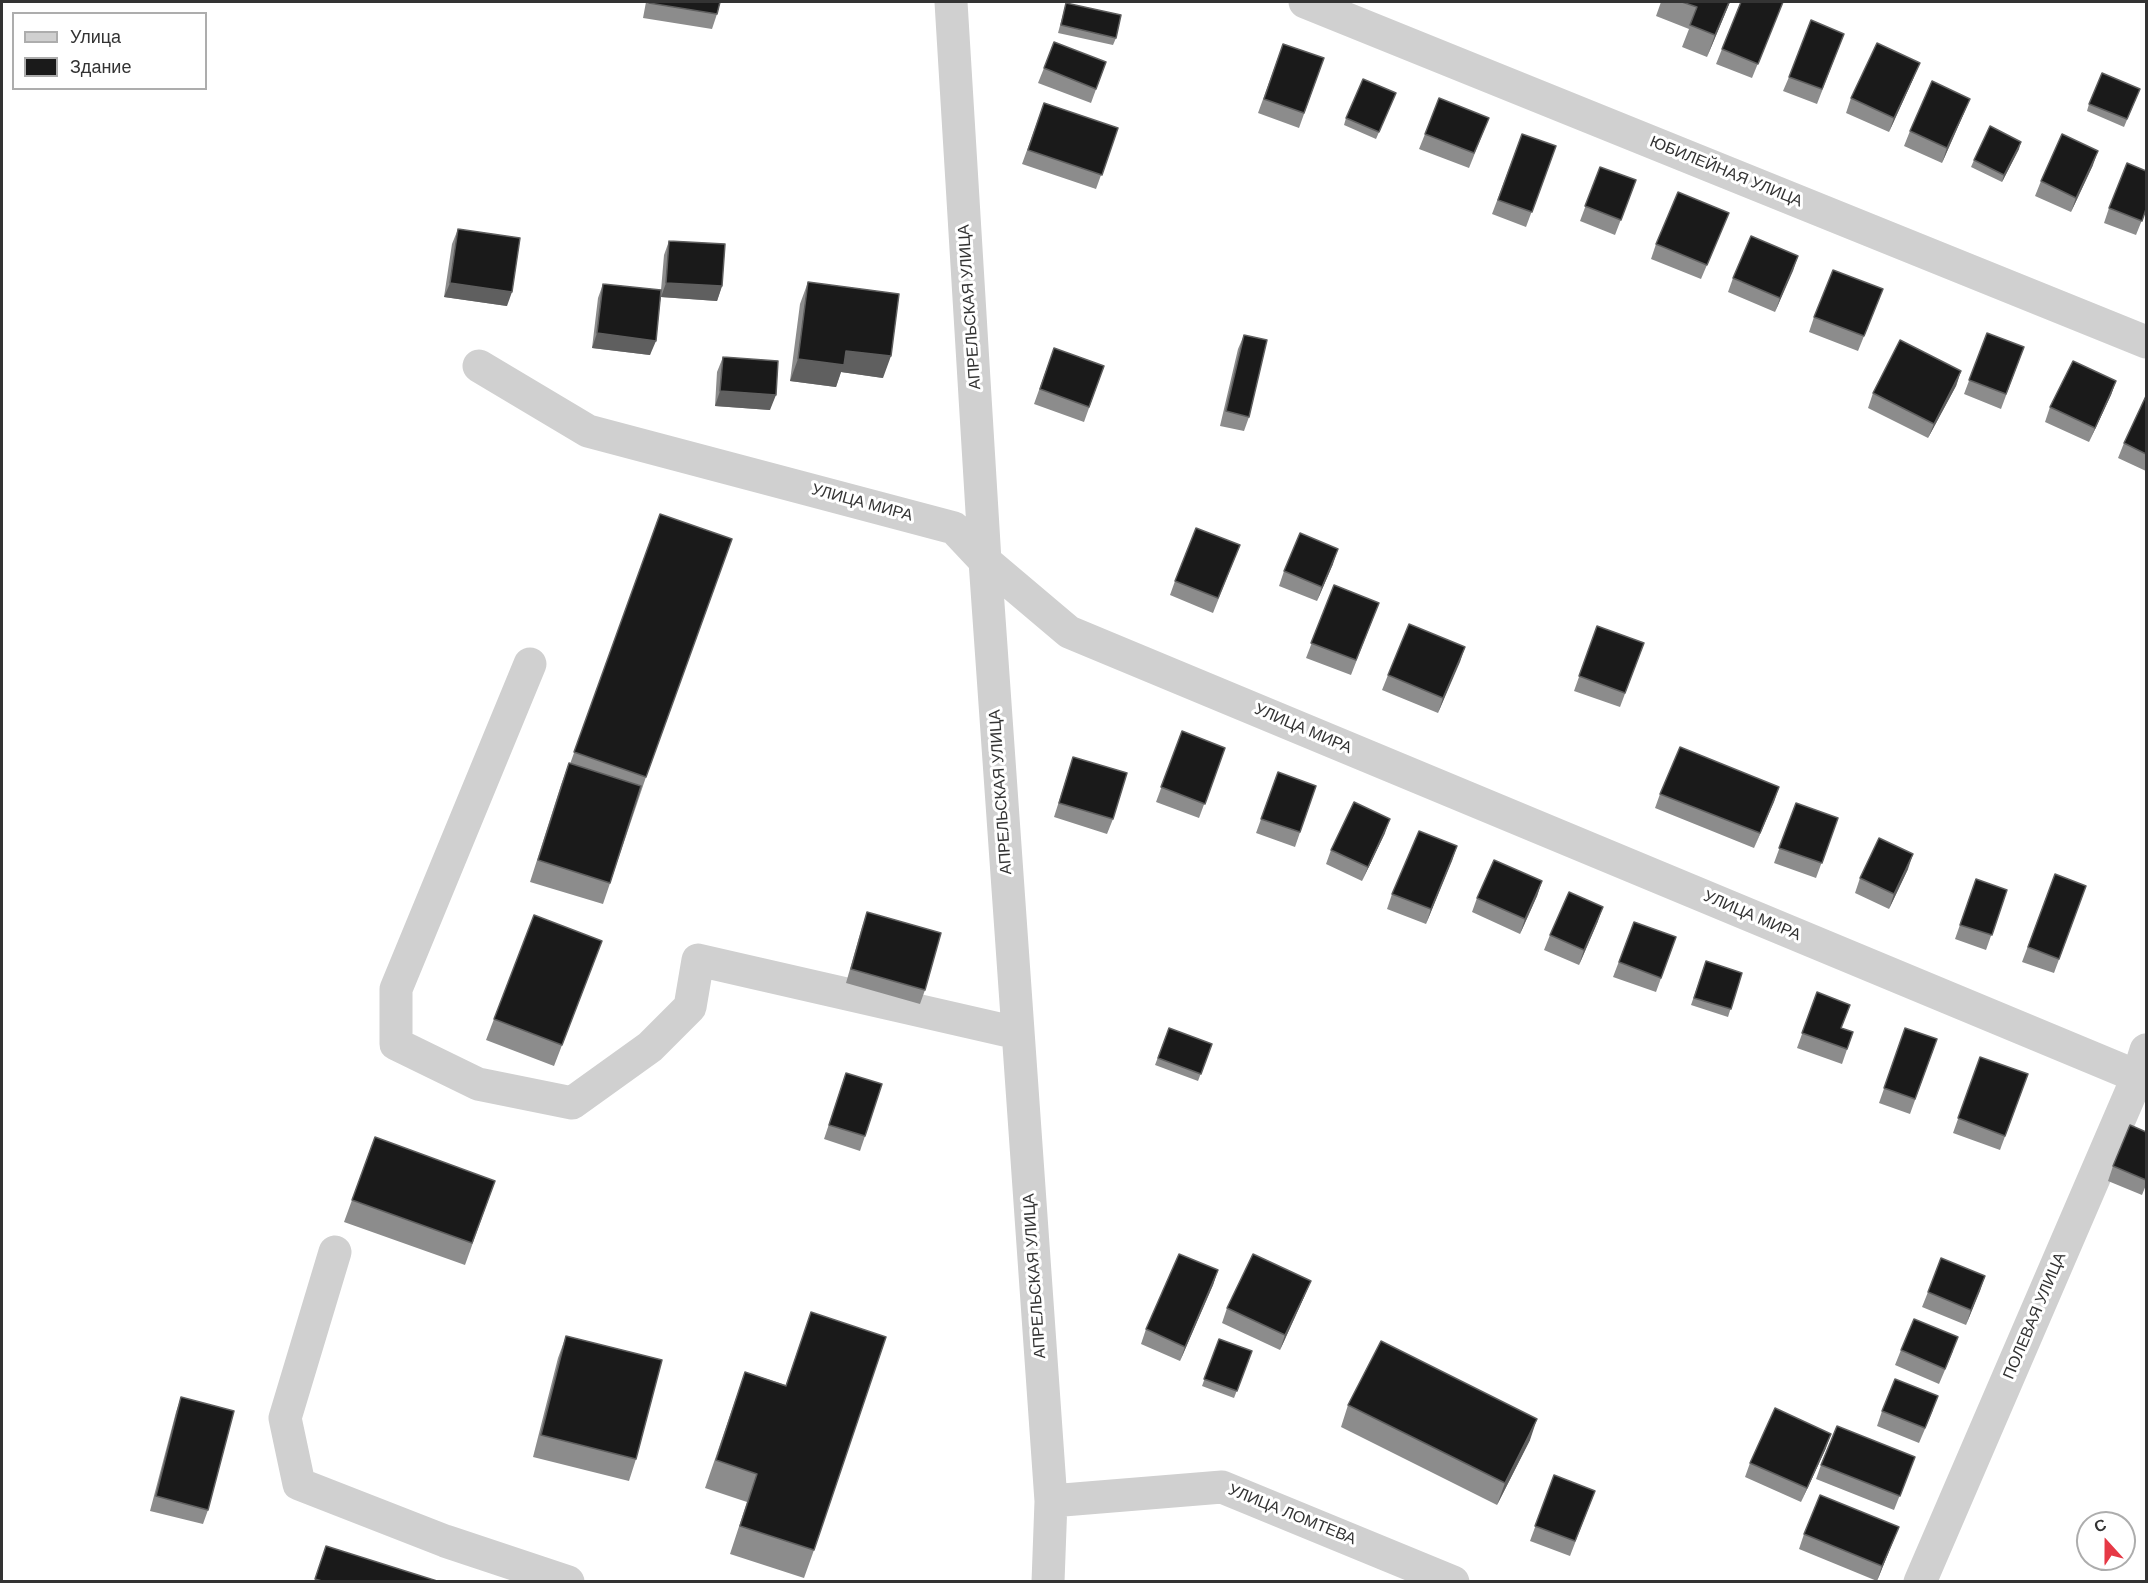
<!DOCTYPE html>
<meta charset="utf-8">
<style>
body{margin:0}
#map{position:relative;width:2148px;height:1583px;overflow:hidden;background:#fff;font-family:Arial,sans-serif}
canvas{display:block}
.frame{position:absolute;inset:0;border:3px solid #333;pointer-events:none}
.legend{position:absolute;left:12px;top:12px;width:195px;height:78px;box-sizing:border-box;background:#fff;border:2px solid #adadad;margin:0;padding:8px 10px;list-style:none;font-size:18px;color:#333}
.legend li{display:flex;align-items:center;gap:12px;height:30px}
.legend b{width:30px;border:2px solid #adadad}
.north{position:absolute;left:2076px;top:1511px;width:60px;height:60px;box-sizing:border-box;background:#fff;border:2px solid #adadad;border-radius:50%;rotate:339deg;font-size:16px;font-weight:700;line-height:24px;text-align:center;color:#333}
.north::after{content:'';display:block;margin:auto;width:21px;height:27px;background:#e63946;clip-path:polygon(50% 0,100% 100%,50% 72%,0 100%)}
</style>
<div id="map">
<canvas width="2148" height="1583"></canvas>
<div class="frame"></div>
<ul class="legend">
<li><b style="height:8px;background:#d0d0d0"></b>Улица</li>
<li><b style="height:16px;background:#1a1a1a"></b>Здание</li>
</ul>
<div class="north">С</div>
</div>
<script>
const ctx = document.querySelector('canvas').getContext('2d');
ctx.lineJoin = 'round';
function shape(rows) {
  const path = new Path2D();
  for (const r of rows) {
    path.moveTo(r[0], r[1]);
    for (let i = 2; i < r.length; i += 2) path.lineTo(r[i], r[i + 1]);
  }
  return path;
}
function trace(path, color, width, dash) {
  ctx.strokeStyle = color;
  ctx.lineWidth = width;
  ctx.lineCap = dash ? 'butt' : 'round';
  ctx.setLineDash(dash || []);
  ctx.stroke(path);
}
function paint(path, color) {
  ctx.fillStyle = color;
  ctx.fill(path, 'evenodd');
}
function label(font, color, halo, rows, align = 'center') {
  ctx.font = font + ' Arial,sans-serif';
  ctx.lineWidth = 6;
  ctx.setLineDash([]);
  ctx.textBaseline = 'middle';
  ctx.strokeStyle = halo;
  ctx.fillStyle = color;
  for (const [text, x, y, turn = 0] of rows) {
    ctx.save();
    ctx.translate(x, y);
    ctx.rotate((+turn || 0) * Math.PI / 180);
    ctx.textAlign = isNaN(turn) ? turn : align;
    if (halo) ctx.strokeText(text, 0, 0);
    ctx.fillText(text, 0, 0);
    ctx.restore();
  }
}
trace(shape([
 [951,2,985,561,1051,1501,1048,1582],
 [1305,2,2146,342],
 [479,366,588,431,954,528,985,561,1069,632,2146,1080],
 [530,664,396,989,396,1044,478,1084,572,1103,650,1047,690,1007,698,960,1017,1033],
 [335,1252,285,1418,299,1484,445,1541,568,1582],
 [1051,1501,1222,1487,1453,1582],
 [1920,1582,2138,1076,2146,1050]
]), '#d0d0d0', 33);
paint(shape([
 [646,2,720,2,717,14,712,29,643,18],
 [1661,2,1730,2,1707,57,1682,47,1689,29,1656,16],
 [1066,3,1116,38,1113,45,1058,33],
 [1778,14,1752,78,1716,64,1722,49],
 [1844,34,1817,104,1783,91,1789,77],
 [1283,44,1324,58,1299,128,1258,113],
 [1106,62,1091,103,1038,83,1044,68],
 [1914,77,1889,132,1846,113,1851,98],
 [2140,89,2124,127,2087,111,2089,104],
 [1970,99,1964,113,1942,163,1904,146,1910,131],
 [1393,100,1376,139,1344,125,1346,118],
 [1044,103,1118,128,1096,189,1022,164],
 [1489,118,1469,168,1419,149,1425,134],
 [1522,134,1556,146,1526,227,1492,214],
 [2019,149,2002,182,1971,167,1974,160],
 [2093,165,2071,212,2035,196,2041,181],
 [1600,167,1636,180,1615,235,1580,221],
 [2146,171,2146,210,2136,235,2104,223,2109,208],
 [1723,227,1701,279,1651,259,1656,244],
 [458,229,507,306,444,297,452,244],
 [669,241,722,286,717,301,661,297,650,355,592,348,598,298,603,284,661,290,664,255],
 [1798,256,1775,312,1728,292,1733,278],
 [808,282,883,378,841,372,836,387,790,381,800,304],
 [1883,289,1858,351,1809,332,1814,317],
 [1987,333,2024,347,2001,409,1964,394],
 [1244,335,1249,417,1244,431,1220,426,1238,349],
 [1054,348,1104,366,1084,422,1034,404],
 [723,357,770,410,715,406,717,372],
 [1961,371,1956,386,1928,438,1868,408,1873,393],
 [2116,381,2111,395,2089,442,2045,422,2050,407],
 [2146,396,2146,471,2118,458,2124,443],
 [660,514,646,777,603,904,530,882,561,785,569,763,570,764],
 [1240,545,1213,613,1170,595,1175,581],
 [1333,564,1317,601,1279,586,1284,571],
 [1334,585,1379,603,1351,675,1306,658],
 [1597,626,1644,643,1620,707,1574,691],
 [1465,647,1438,713,1382,690,1388,675],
 [1182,731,1225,748,1199,818,1156,802],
 [1073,757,1113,819,1107,834,1054,817],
 [1278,772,1316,786,1295,847,1256,833],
 [1779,787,1754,848,1655,808,1660,794],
 [1796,803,1838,818,1816,878,1774,863],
 [1385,833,1362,881,1326,864,1331,850],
 [1457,846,1426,924,1387,909,1392,894],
 [1908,869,1889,909,1855,893,1860,878],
 [2055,874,2086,886,2054,973,2022,962],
 [1976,879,2007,890,1986,950,1955,939],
 [1542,881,1537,896,1520,934,1472,912,1477,898],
 [867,912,925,990,920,1004,846,983,862,927],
 [1598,921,1579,965,1544,950,1550,935],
 [1634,922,1676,937,1656,992,1613,977],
 [1706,961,1742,973,1728,1017,1691,1005],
 [594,962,554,1066,486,1040,494,1019],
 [1817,992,1841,1028,1853,1032,1842,1064,1797,1048],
 [1169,1028,1212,1044,1198,1081,1155,1065],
 [1905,1028,1937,1039,1910,1114,1879,1103],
 [1980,1057,2028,1074,2000,1150,1953,1133],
 [846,1073,865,1136,860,1151,824,1139],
 [2146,1132,2146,1185,2142,1195,2108,1181,2113,1166],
 [375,1137,495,1181,465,1265,344,1222],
 [1218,1270,1213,1285,1180,1361,1141,1344,1146,1329],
 [1985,1276,1966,1325,1922,1307,1928,1292],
 [1305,1295,1280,1350,1222,1323,1227,1308],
 [811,1312,814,1550,804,1578,730,1554,747,1502,705,1488,745,1372,786,1385],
 [566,1336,636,1459,629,1481,533,1457,558,1358],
 [1219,1339,1252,1351,1234,1398,1202,1386],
 [1901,1350,1953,1351,1939,1384,1895,1365],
 [181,1397,208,1510,203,1524,150,1511,176,1412],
 [1348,1405,1530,1440,1497,1505,1341,1427],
 [1933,1410,1919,1443,1877,1426,1882,1411],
 [1826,1448,1801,1502,1745,1477,1750,1463],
 [1915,1457,1894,1510,1816,1479,1821,1465],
 [1554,1475,1595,1491,1570,1556,1530,1541],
 [1899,1527,1877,1581,1799,1549,1804,1534]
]), '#8c8c8c');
paint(shape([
 [1729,2,1730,2,1707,57,1715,35],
 [1920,63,1914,77,1889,132,1894,118],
 [1970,99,1964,113,1942,163,1947,148],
 [2021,142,2019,149,2002,182,2004,175],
 [2098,151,2093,165,2071,212,2076,198],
 [1798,256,1793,271,1775,312,1780,298],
 [450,283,512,292,507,306,444,297],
 [666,283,722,286,717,301,661,297],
 [597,333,656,341,650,355,592,348],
 [846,351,891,356,883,378,841,372,836,387,790,381,798,359],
 [1961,371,1956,386,1928,438,1934,424],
 [2116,381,2111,395,2089,442,2095,428],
 [720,391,776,395,770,410,715,406],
 [1338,549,1333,564,1317,601,1322,587],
 [1465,647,1460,662,1438,713,1443,698],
 [1779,787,1774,802,1754,848,1760,833],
 [1390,819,1385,833,1362,881,1368,867],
 [1457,846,1452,861,1426,924,1431,909],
 [1913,854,1908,869,1889,909,1894,894],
 [1542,881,1537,896,1520,934,1525,919],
 [1603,907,1598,921,1579,965,1584,950],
 [1218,1270,1213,1285,1180,1361,1185,1347],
 [1985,1276,1980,1291,1966,1325,1971,1310],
 [1311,1281,1305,1295,1280,1350,1285,1335],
 [1537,1419,1530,1440,1497,1505,1505,1483],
 [1831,1434,1826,1448,1801,1502,1807,1488],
 [1899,1527,1893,1541,1877,1581,1882,1566]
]), '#5f5f5f');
const building = shape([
 [649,2,720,2,717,14,649,3,649,2],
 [1682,2,1729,2,1715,35,1690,25,1697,7,1682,2],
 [1741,2,1783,2,1758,64,1722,49,1741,2],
 [1066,3,1121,15,1116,38,1061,25,1066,3],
 [1811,20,1844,34,1822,89,1789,77,1811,20],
 [1054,42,1106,62,1096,89,1044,68,1054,42],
 [1877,43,1920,63,1894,118,1851,98,1877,43],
 [1283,44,1324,58,1304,113,1264,99,1283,44],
 [2102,73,2140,89,2127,119,2089,104,2102,73],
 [1363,79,1396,93,1379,132,1346,118,1363,79],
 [1932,81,1970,99,1947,148,1910,131,1932,81],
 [1439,98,1489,118,1474,153,1425,134,1439,98],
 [1044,103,1118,128,1102,175,1028,150,1044,103],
 [1990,126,2021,142,2004,175,1974,160,1990,126],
 [1522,134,1556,146,1532,212,1498,200,1522,134],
 [2062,134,2098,151,2076,198,2041,181,2062,134],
 [2127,163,2146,171,2146,209,2142,221,2109,208,2127,163],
 [1600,167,1636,180,1621,220,1585,206,1600,167],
 [1678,192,1729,213,1707,265,1656,244,1678,192],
 [458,229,520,238,512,292,450,283,458,229],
 [1751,236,1798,256,1780,298,1733,278,1751,236],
 [669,241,725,244,722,286,666,283,669,241],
 [1833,270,1883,289,1864,336,1814,317,1833,270],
 [808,282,899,294,891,356,846,351,844,365,798,359,808,282],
 [603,284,661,290,656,341,597,333,603,284],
 [1987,333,2024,347,2006,394,1969,380,1987,333],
 [1244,335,1267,340,1249,417,1226,411,1244,335],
 [1900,340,1961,371,1934,424,1873,393,1900,340],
 [1054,348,1104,366,1089,407,1040,389,1054,348],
 [723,357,778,361,776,395,720,391,723,357],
 [2073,361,2116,381,2095,428,2050,407,2073,361],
 [2146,396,2146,454,2124,443,2146,396],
 [660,514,732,539,646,777,574,752,660,514],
 [1196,528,1240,545,1218,598,1175,581,1196,528],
 [1300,533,1338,549,1322,587,1284,571,1300,533],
 [1334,585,1379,603,1356,660,1311,643,1334,585],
 [1409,624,1465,647,1443,698,1388,675,1409,624],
 [1597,626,1644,643,1625,693,1579,676,1597,626],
 [1182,731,1225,748,1205,804,1161,787,1182,731],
 [1680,747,1779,787,1760,833,1660,794,1680,747],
 [1073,757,1127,773,1113,819,1059,803,1073,757],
 [569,763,641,786,610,883,538,860,569,763],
 [1278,772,1316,786,1300,832,1261,819,1278,772],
 [1354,802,1390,819,1368,867,1331,850,1354,802],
 [1796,803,1838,818,1822,863,1779,848,1796,803],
 [1419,831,1457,846,1431,909,1392,894,1419,831],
 [1879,838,1913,854,1894,894,1860,878,1879,838],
 [1494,860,1542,881,1525,919,1477,898,1494,860],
 [2055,874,2086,886,2059,959,2028,947,2055,874],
 [1976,879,2007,890,1992,935,1960,925,1976,879],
 [1569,892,1603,907,1584,950,1550,935,1569,892],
 [867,912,941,933,925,990,851,969,867,912],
 [534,915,602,941,562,1045,494,1019,534,915],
 [1634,922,1676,937,1661,978,1619,962,1634,922],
 [1706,961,1742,973,1731,1009,1694,998,1706,961],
 [1817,992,1850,1005,1841,1028,1853,1032,1847,1049,1802,1033,1817,992],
 [1169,1028,1212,1044,1201,1074,1158,1058,1169,1028],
 [1905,1028,1937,1039,1915,1099,1884,1088,1905,1028],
 [1980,1057,2028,1074,2005,1136,1958,1118,1980,1057],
 [846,1073,882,1084,865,1136,829,1125,846,1073],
 [2130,1125,2146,1132,2146,1180,2113,1166,2130,1125],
 [375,1137,495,1181,472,1243,352,1200,375,1137],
 [1179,1254,1218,1270,1185,1347,1146,1329,1179,1254],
 [1253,1254,1311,1281,1285,1335,1227,1308,1253,1254],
 [1941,1258,1985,1276,1971,1310,1928,1292,1941,1258],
 [811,1312,886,1337,814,1550,740,1526,757,1474,716,1460,745,1372,786,1386,811,1312],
 [1914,1319,1958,1337,1945,1369,1901,1350,1914,1319],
 [566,1336,662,1360,636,1459,541,1435,566,1336],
 [1219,1339,1252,1351,1237,1391,1204,1379,1219,1339],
 [1381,1341,1537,1419,1505,1483,1348,1405,1381,1341],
 [1895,1379,1938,1396,1925,1428,1882,1411,1895,1379],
 [181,1397,234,1411,208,1510,156,1496,181,1397],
 [1775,1408,1831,1434,1807,1488,1750,1463,1775,1408],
 [1837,1426,1915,1457,1900,1496,1821,1465,1837,1426],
 [1554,1475,1595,1491,1575,1541,1535,1526,1554,1475],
 [1820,1495,1899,1527,1882,1566,1804,1534,1820,1495],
 [326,1546,437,1581,322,1581,315,1579,326,1546]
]);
paint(building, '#1a1a1a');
trace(building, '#5f5f5f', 1.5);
label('16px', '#333', '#fff', [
 ["ЮБИЛЕЙНАЯ УЛИЦА",1726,172,22],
 ["АПРЕЛЬСКАЯ УЛИЦА",970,307,-94],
 ["УЛИЦА МИРА",862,503,15],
 ["УЛИЦА МИРА",1303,729,23],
 ["АПРЕЛЬСКАЯ УЛИЦА",1001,792,-94],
 ["УЛИЦА МИРА",1752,916,23],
 ["АПРЕЛЬСКАЯ УЛИЦА",1035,1276,-94],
 ["ПОЛЕВАЯ УЛИЦА",2035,1316,-67],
 ["УЛИЦА ЛОМТЕВА",1292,1515,22]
]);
</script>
